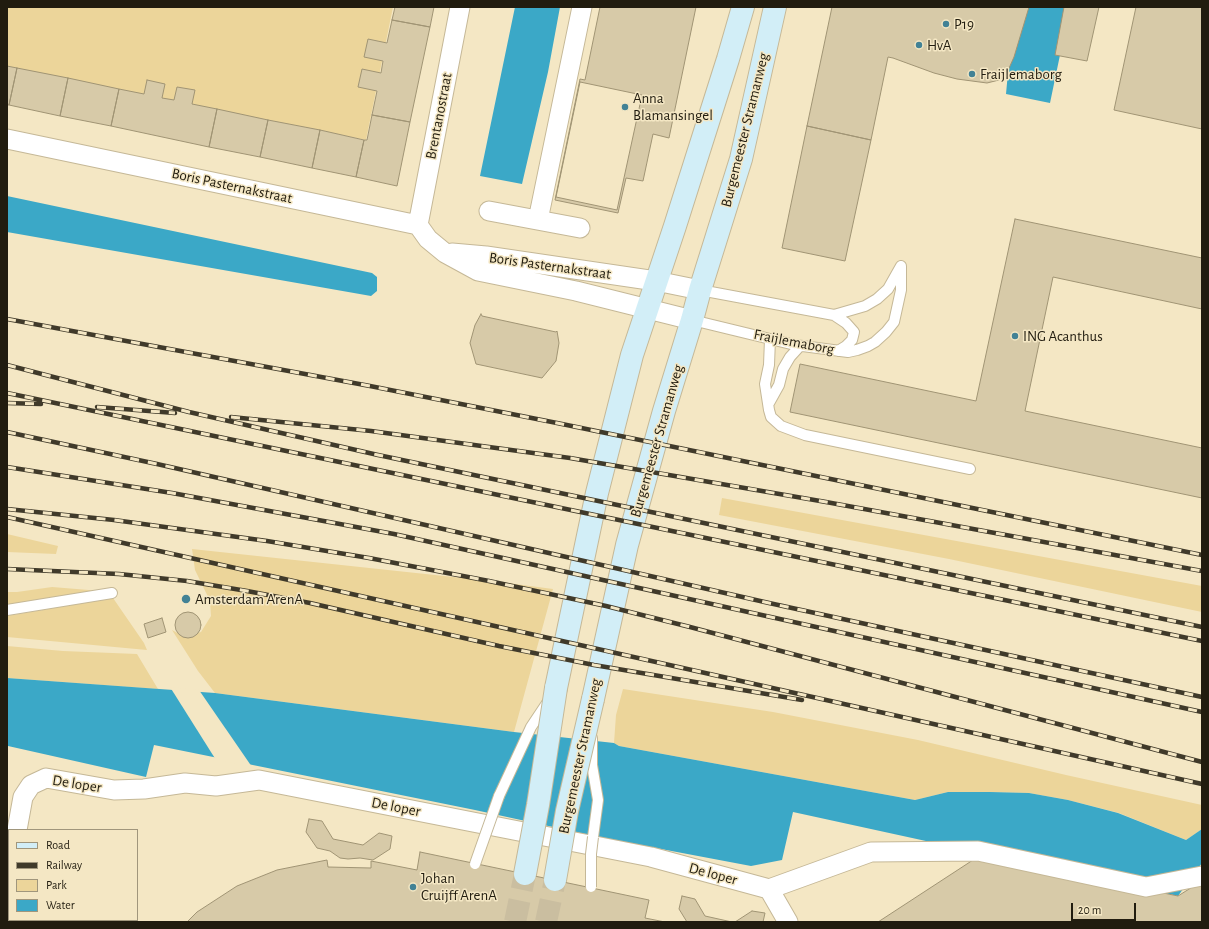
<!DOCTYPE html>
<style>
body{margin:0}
#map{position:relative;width:1209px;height:929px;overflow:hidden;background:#f4e7c4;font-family:"Alegreya Sans",sans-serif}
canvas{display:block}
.frame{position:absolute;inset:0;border:8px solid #211c0f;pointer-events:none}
.legend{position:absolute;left:8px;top:829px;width:130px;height:92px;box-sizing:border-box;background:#f4e7c4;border:1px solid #a0967c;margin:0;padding:5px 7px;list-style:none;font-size:12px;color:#211c0f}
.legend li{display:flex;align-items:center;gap:8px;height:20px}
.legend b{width:20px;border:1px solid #a0967c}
.scale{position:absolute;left:1071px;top:903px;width:65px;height:18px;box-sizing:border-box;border:2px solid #211c0f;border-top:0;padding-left:5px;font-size:12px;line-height:14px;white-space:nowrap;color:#211c0f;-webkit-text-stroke:3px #f4e7c4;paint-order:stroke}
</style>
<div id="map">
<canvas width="1209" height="929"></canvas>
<div class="frame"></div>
<ul class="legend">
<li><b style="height:5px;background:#d2eef7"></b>Road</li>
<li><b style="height:5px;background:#403a2a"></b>Railway</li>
<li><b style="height:11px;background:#ecd59a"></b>Park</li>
<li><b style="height:11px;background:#3ba8c7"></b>Water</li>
</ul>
<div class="scale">20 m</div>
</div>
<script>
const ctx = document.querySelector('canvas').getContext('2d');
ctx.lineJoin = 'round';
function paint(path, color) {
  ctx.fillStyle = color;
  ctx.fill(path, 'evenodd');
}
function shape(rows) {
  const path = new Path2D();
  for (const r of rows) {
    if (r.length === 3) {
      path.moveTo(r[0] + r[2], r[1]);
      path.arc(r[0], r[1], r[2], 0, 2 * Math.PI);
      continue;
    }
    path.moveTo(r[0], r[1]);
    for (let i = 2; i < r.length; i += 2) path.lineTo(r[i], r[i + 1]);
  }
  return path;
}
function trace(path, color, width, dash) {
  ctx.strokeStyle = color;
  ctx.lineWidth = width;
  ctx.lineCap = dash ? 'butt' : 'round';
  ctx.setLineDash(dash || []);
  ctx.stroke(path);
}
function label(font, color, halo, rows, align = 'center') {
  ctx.font = font + ' "Alegreya Sans",sans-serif';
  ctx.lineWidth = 3;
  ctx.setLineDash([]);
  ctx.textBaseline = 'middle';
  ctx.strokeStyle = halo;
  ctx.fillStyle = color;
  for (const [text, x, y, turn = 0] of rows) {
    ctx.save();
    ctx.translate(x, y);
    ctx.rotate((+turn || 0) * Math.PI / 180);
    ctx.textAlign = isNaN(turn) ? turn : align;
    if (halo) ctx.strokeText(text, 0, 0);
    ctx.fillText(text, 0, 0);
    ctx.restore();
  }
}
paint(shape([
 [7,7,393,7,366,140,7,68],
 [722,498,1202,586,1202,612,949,559,719,515],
 [7,534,58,546,56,554,7,552],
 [192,549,500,582,553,589,514,732,215,693,198,671,172,630,183,636,201,632,211,616,210,601,195,570],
 [52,587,101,591,7,606,7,592,17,592],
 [113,598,144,643,147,650,7,637,7,616],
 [7,646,63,651,137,654,158,689,7,678],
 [623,689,773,712,918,740,1066,775,1202,805,1202,829,1186,840,1119,813,1068,800,1029,793,990,792,948,792,915,800,619,746,614,743,616,715]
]), '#ecd59a');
paint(shape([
 [515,7,560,7,548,72,522,184,480,176],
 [1014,7,1070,7,1050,103,1006,94],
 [7,196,372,273,377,277,377,291,371,296,7,232],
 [7,678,215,693,514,732,614,743,619,746,915,800,948,792,990,792,1029,793,1068,800,1118,813,1186,840,1202,829,1202,863,1178,896,793,812,782,860,751,866,608,839,475,810,154,745,146,777,8,746,7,748]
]), '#3ba8c7');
paint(shape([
 [170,687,199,690,252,767,216,760]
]), '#f4e7c4');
const building = shape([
 [395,7,434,7,430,27,392,20,395,7],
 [600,7,696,7,669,138,653,134,643,181,626,178,618,213,555,200,580,79,585,80,600,7],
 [832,7,1029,7,1014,57,1006,75,999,80,987,83,957,79,934,73,893,58,888,57,871,140,807,126,832,7],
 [1064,7,1099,7,1087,61,1055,55,1064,7],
 [1136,7,1202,7,1202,129,1114,110,1136,7],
 [392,20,430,27,410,122,372,115,377,91,358,87,362,69,381,73,383,61,364,57,368,39,387,43,392,20],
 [7,66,17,68,9,105,7,105,7,66],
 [17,68,68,78,60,116,9,105,17,68],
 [68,78,119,89,111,126,60,116,68,78],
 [147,80,165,84,162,98,174,100,177,87,195,90,192,104,217,109,209,147,111,126,119,89,144,94,147,80],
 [580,82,642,95,617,210,556,197,580,82],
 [217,109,268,120,260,157,209,147,217,109],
 [372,115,410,122,397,186,356,177,364,140,367,140,372,115],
 [268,120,320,130,312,168,260,157,268,120],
 [807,126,871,140,845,261,782,248,807,126],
 [320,130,364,140,356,177,312,168,320,130],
 [1015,219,1202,258,1202,309,1053,277,1025,411,1202,448,1202,498,790,412,800,364,976,401,1015,219],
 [481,314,482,316,556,332,557,331,559,343,556,361,542,378,476,364,470,343,475,325,481,314],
 [188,625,13],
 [162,618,166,632,148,638,144,624,162,618],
 [309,819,322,821,333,839,363,845,379,833,392,836,390,849,373,860,360,858,348,859,340,858,330,851,317,848,306,832,309,819],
 [420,852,649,900,645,918,665,922,187,922,197,912,237,886,277,870,327,860,328,867,371,868,371,861,417,870,420,852],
 [990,857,1178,896,1197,884,1202,885,1202,922,878,922,973,860,990,857],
 [682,896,695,899,705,916,732,922,687,922,679,909,682,896],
 [752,911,765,913,763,922,735,922,752,911]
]);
paint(building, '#d7caa8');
trace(building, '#a09474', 1);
trace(shape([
 [515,922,525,874],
 [546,922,555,880]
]), '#cabea0', 22, [22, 11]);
const lane = shape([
 [700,290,834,315,865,306,877,299,888,289,901,266],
 [834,315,846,323,854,332,852,340,846,346,838,351],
 [692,320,795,345,848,352,857,350,868,346,875,342,886,332,894,322,901,290,901,266],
 [770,339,769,365,765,384,769,410,771,417,781,426,805,435,970,469],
 [769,403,779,385,783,369,790,357,800,346],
 [7,610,112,593],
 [592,738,592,765,598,800,593,837],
 [499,796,531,727,549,700]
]);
const street = shape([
 [7,139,418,225,428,239,445,253,478,271,576,291,692,320],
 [489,211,580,228],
 [538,220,582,7],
 [418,225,460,7],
 [452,253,486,256,656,281,700,290],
 [17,830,23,797,31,785,46,778,114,790,144,789,185,783,216,786,259,780,651,857,769,889,788,922],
 [7,877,9,867],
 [769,889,871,852,978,851,1146,887,1202,876]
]);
const secondary = shape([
 [556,688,597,493,632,355,675,226,728,59,743,7],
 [593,699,627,545,664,411,692,320,700,290,741,159,775,7]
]);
trace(lane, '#c5b897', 12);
trace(street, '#c5b897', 21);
trace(secondary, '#c5b897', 24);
trace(lane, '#fff', 10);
trace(street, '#fff', 19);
trace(secondary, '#d2eef7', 22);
const rail = shape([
 [7,319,370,386,557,423,1202,555],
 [7,365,189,412,378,455,1202,627],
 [7,393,1202,641],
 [7,403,41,404],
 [97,407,175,413],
 [231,417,371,431,570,458,826,502,1202,571],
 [7,432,157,464,769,603,1202,697],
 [7,467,172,493,394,534,1202,712],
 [7,509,114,520,267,541,369,558,489,581,606,606,690,627,1202,762],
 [7,517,1202,784],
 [7,569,119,574,187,581,247,591,310,603,499,646,594,665,802,700]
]);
trace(rail, '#403a2a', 4.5);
trace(rail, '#f4e7c4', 3, [9]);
const laneBridge = shape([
 [475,864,499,796],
 [591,887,591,854,593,837]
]);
const secondaryBridge = shape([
 [525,874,538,805,556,688],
 [555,880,567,811,593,699]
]);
trace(laneBridge, '#c5b897', 12, []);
trace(secondaryBridge, '#c5b897', 24, []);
trace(laneBridge, '#fff', 10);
trace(secondaryBridge, '#d2eef7', 22);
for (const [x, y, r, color] of [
 [946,24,4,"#428295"],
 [919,45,4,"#428295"],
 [972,74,4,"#428295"],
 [625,107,4,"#428295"],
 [1015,336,4,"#428295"],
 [186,599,5,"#428295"],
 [413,887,4,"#428295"]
]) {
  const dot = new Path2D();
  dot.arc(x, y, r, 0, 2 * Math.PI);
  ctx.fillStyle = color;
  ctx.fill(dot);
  trace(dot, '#f4e7c4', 1.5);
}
label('15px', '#211c0f', '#f4e7c4', [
 ["P19",954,24],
 ["HvA",927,45],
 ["Fraijlemaborg",980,74],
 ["Anna",633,98],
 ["Blamansingel",633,115],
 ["ING Acanthus",1023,336],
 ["Amsterdam ArenA",195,599],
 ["Johan",421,878],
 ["Cruijff ArenA",421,895]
], 'left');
label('15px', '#211c0f', '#f4e7c4', [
 ["Brentanostraat",439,116,-79],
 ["Burgemeester Stramanweg",745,130,-76],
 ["Boris Pasternakstraat",232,186,12],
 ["Boris Pasternakstraat",550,266,8],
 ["Fraijlemaborg",794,342,11],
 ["Burgemeester Stramanweg",657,441,-74],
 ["Burgemeester Stramanweg",580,756,-78],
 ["De loper",77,784,9],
 ["De loper",396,807,11],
 ["De loper",713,874,15]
]);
</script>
